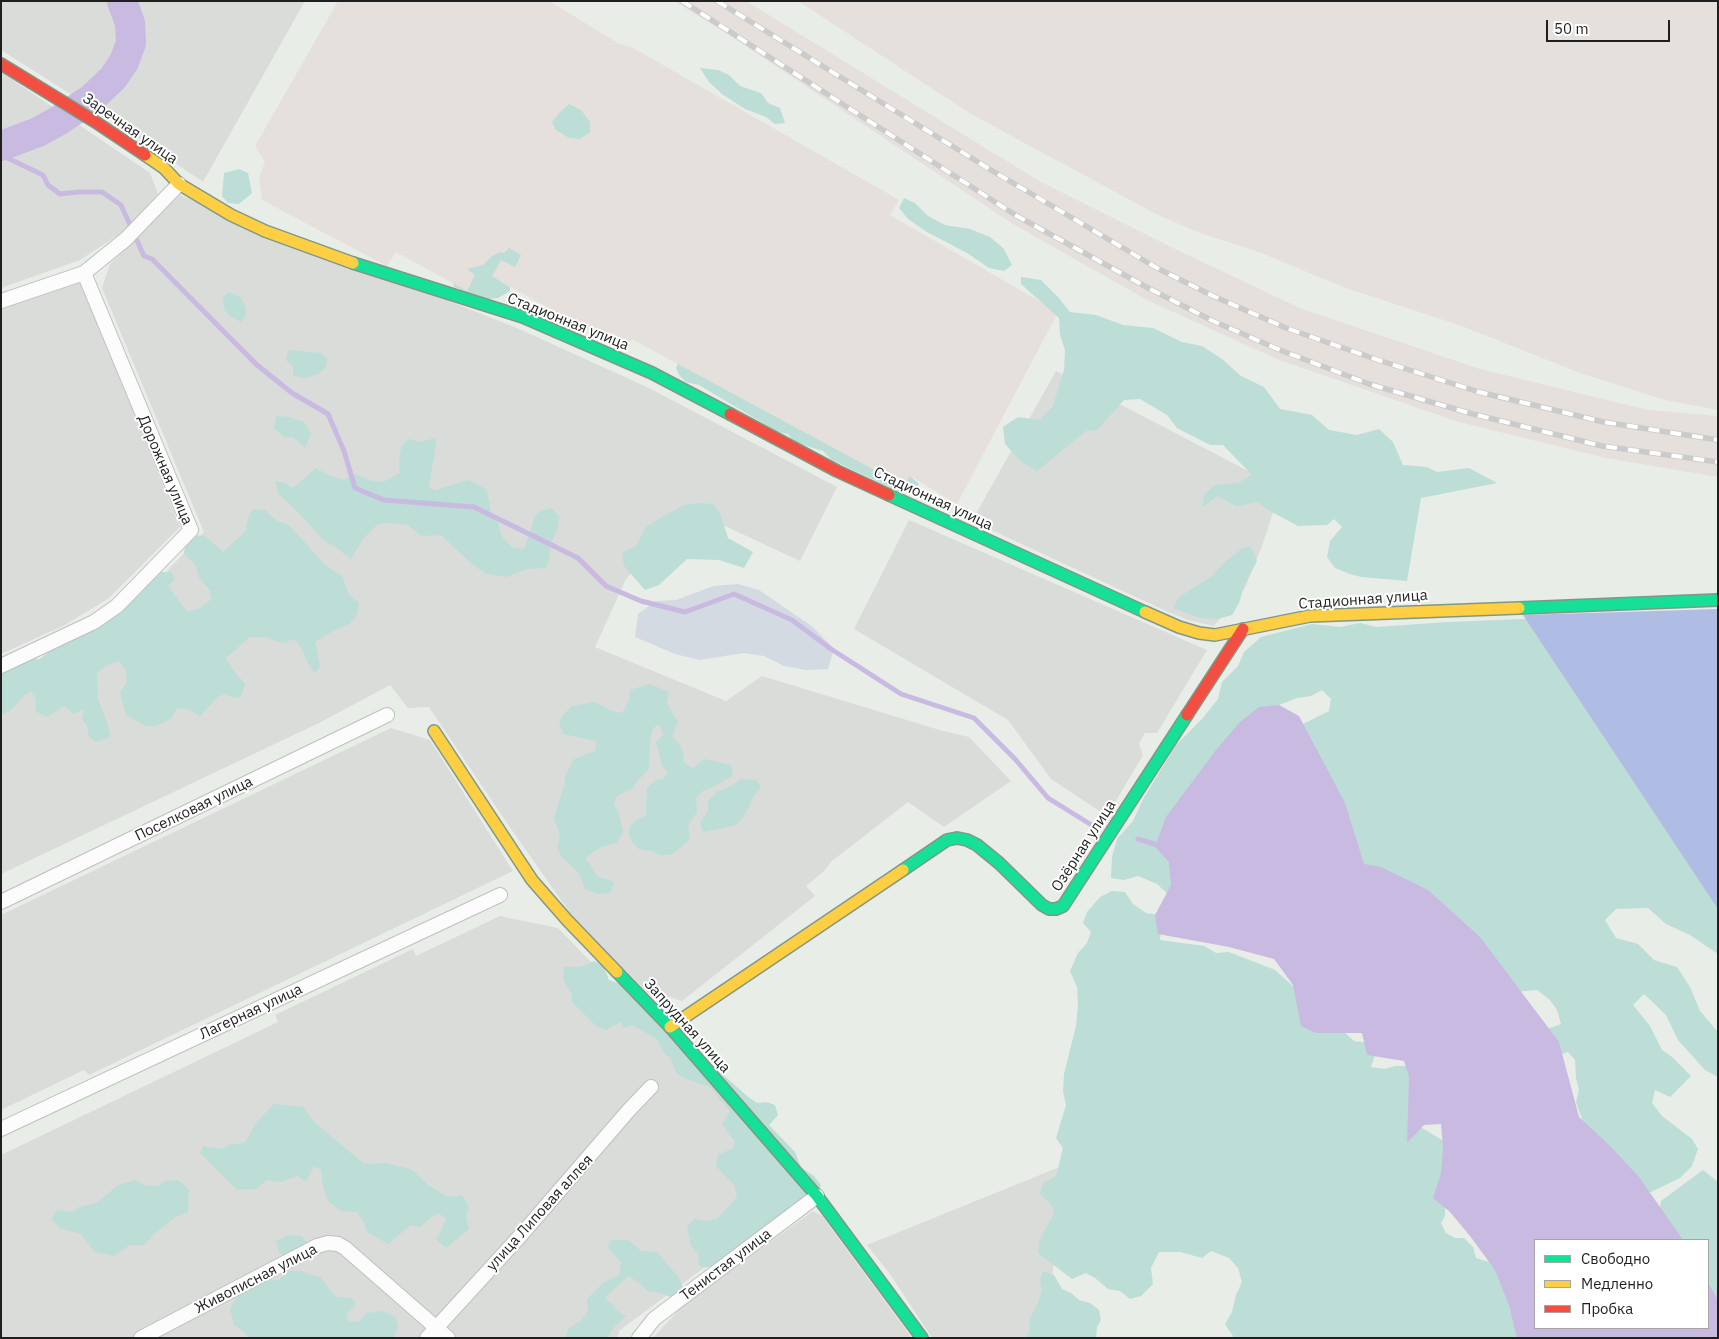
<!DOCTYPE html>
<meta charset="utf-8">
<style>
body{margin:0}
#map{position:relative;width:1719px;height:1339px;overflow:hidden;background:#e8ede8;font-family:"IBM Plex Sans",sans-serif}
canvas{display:block}
.frame{position:absolute;inset:0;border:2px solid #1f1f1f;pointer-events:none}
.legend{position:absolute;left:1534px;top:1239px;width:175px;height:90px;box-sizing:border-box;background:#fff;border:1px solid #a5a5a5;margin:0;padding:6px 9px;list-style:none;font-size:15px;color:#1f1f1f}
.legend li{display:flex;align-items:center;gap:10px;height:25px}
.legend b{width:25px;border:1px solid #a5a5a5}
.scale{position:absolute;left:1546px;top:20px;width:124px;height:22px;box-sizing:border-box;border:2px solid #1f1f1f;border-top:0;padding-left:6px;font-size:15px;line-height:18px;white-space:nowrap;color:#1f1f1f;-webkit-text-stroke:4px #fff;paint-order:stroke}
</style>
<div id="map">
<canvas width="1719" height="1339"></canvas>
<div class="frame"></div>
<ul class="legend">
<li><b style="height:6px;background:#16e098"></b>Свободно</li>
<li><b style="height:6px;background:#ffcf43"></b>Медленно</li>
<li><b style="height:6px;background:#f24e42"></b>Пробка</li>
</ul>
<div class="scale">50 m</div>
</div>
<script>
const ctx = document.querySelector('canvas').getContext('2d');
ctx.lineJoin = 'round';
function paint(path, color) {
  ctx.fillStyle = color;
  ctx.fill(path, 'evenodd');
}
function shape(rows) {
  const path = new Path2D();
  for (const r of rows) {
    path.moveTo(r[0], r[1]);
    for (let i = 2; i < r.length; i += 2) path.lineTo(r[i], r[i + 1]);
  }
  return path;
}
function trace(path, color, width, dash) {
  ctx.strokeStyle = color;
  ctx.lineWidth = width;
  ctx.lineCap = dash ? 'butt' : 'round';
  ctx.setLineDash(dash || []);
  ctx.stroke(path);
}
function label(font, color, halo, rows, align = 'center') {
  ctx.font = font + ' "IBM Plex Sans",sans-serif';
  ctx.lineWidth = 4;
  ctx.setLineDash([]);
  ctx.textBaseline = 'middle';
  ctx.strokeStyle = halo;
  ctx.fillStyle = color;
  for (const [text, x, y, turn = 0] of rows) {
    ctx.save();
    ctx.translate(x, y);
    ctx.rotate((+turn || 0) * Math.PI / 180);
    ctx.textAlign = isNaN(turn) ? turn : align;
    if (halo) ctx.strokeText(text, 0, 0);
    ctx.fillText(text, 0, 0);
    ctx.restore();
  }
}
paint(shape([
 [1,1,305,1,203,182,124,128,1,50],
 [1,72,150,173,158,194,124,231,80,260,1,288],
 [180,195,517,328,651,389,837,487,800,561,693,511,626,579,595,647,726,701,762,676,943,731,969,737,1011,781,944,827,908,802,832,861,823,872,806,886,815,896,682,1001,670,997,660,1005,573,917,509,826,429,707,408,708,390,685,321,722,1,874,1,688,83,650,136,604,204,532,102,288,110,264],
 [79,278,180,527,109,598,65,625,1,654,1,307],
 [1056,371,1281,488,1262,546,1245,588,1214,626,1188,620,1166,611,972,521],
 [909,520,1207,650,1157,733,1145,733,1142,738,1139,744,1143,755,1107,816,1051,779,1008,720,854,629],
 [391,728,430,740,513,871,89,1075,84,1070,1,1110,1,915],
 [500,916,558,928,722,1097,805,1193,620,1330,617,1338,1,1338,1,1155,278,1022,275,1015,413,949,416,956],
 [1067,1164,1053,1270,1046,1338,932,1338,890,1274,867,1245],
 [813,1211,822,1216,912,1338,653,1338,683,1305]
]), '#dadcd9');
paint(shape([
 [338,1,549,1,618,43,635,49,899,200,890,215,1058,312,957,504,912,477,903,487,632,339,624,350,491,276,467,291,396,252,387,266,262,200,259,177,265,162,255,146],
 [674,1,746,1,1039,181,1175,249,1302,309,1480,369,1648,410,1718,416,1718,477,1606,458,1459,422,1279,360,1147,300,1013,224,729,35],
 [798,1,1718,1,1718,410,1665,400,1580,373,1462,326,1346,288,1259,252,1200,233,1156,214,971,114]
]), '#e5e0db');
paint(shape([
 [700,68,718,70,729,75,740,86,761,93,768,103,780,108,785,123,775,124,766,117,745,109,722,94,709,82],
 [569,104,581,110,590,122,590,132,580,139,569,138,556,130,552,122,560,112],
 [239,169,248,173,252,193,239,204,228,203,222,196,224,173],
 [904,198,915,203,928,216,945,225,970,229,990,237,1004,249,1012,265,1004,271,989,268,967,253,927,232,908,219,899,208],
 [509,248,521,255,515,267,501,260,492,276,510,287,510,291,498,298,487,299,454,287,453,283,467,291,475,275,467,269,483,265,492,256,500,252,504,253],
 [1021,277,1041,280,1058,297,1070,312,1096,315,1123,325,1153,328,1182,342,1202,346,1222,359,1241,376,1264,387,1280,409,1312,415,1329,430,1357,435,1379,429,1393,442,1403,465,1427,467,1437,472,1469,468,1497,483,1421,498,1407,581,1361,577,1350,574,1335,568,1327,557,1330,541,1342,527,1334,519,1327,525,1298,526,1268,510,1258,502,1236,506,1217,496,1202,508,1204,495,1215,485,1238,483,1252,475,1223,445,1210,445,1177,428,1167,415,1140,399,1124,400,1097,430,1086,431,1037,471,1020,461,1005,444,1003,427,1018,417,1040,420,1053,406,1064,370,1065,350,1060,335,1059,318,1021,284],
 [229,292,240,297,245,306,246,315,241,322,230,316,224,309,223,297],
 [288,350,321,353,327,359,326,367,318,374,306,378,293,376,293,366,286,360],
 [678,364,904,486,910,476,919,484,915,490,909,492,898,491,832,460,823,451,794,442,788,434,778,432,699,385,686,382,679,375,676,368],
 [276,416,289,417,304,422,311,434,305,448,293,437,285,437,274,429],
 [435,438,436,444,429,487,435,490,469,480,487,490,491,515,498,522,502,537,513,548,524,549,532,526,534,516,541,511,551,508,559,516,558,528,551,543,549,560,546,568,526,569,507,577,486,574,472,564,441,535,421,536,408,525,391,523,378,524,363,539,351,559,337,548,324,541,298,512,278,493,275,481,285,483,293,488,316,468,328,475,344,480,355,474,368,480,383,482,400,473,399,462,401,447,409,439,420,442],
 [699,503,713,504,720,513,728,538,753,552,744,568,719,560,687,559,659,585,645,590,624,566,622,553,636,546,646,527,662,517,684,505],
 [253,509,265,510,277,521,289,525,326,566,342,576,349,595,359,603,356,617,349,624,335,630,315,642,320,667,315,673,310,667,300,646,294,639,284,643,275,641,266,637,250,637,226,658,232,669,245,684,241,697,235,698,224,694,218,697,200,716,190,710,177,708,172,718,156,726,146,726,126,715,120,692,127,682,126,670,119,661,106,666,97,673,98,699,108,725,110,737,96,742,89,737,87,726,82,719,84,709,74,714,64,706,47,717,35,711,36,700,31,691,26,694,10,711,1,714,1,672,9,671,16,662,29,659,40,659,58,644,93,631,112,618,156,572,171,572,175,579,168,586,187,612,198,609,212,599,209,589,199,578,195,564,184,554,185,545,193,535,205,536,223,552,246,531,248,518],
 [1250,546,1257,561,1244,586,1239,603,1232,615,1218,619,1200,618,1173,608,1179,597,1211,577,1226,561,1241,549],
 [1548,618,1718,682,1718,954,1690,935,1666,924,1648,908,1616,909,1605,920,1616,938,1638,944,1654,960,1677,967,1690,987,1700,1011,1718,1032,1718,1077,1705,1070,1678,1040,1666,1015,1644,994,1633,1005,1650,1026,1662,1050,1672,1057,1691,1076,1670,1097,1655,1090,1652,1103,1662,1116,1692,1139,1698,1149,1692,1166,1680,1178,1645,1195,1589,1139,1576,1102,1579,1090,1576,1078,1575,1060,1568,1052,1554,1057,1539,1032,1561,1024,1557,1010,1550,1000,1537,990,1514,992,1372,884,1299,726,1329,711,1331,699,1322,690,1311,696,1297,698,1279,705,1258,723,1171,897,1157,884,1138,876,1124,880,1111,878,1112,857,1117,839,1133,821,1143,799,1176,745,1202,719,1218,699,1222,682,1238,666,1244,652,1261,637,1312,624,1340,627,1360,623,1377,627,1447,622],
 [650,684,669,692,667,704,678,722,672,736,680,745,684,754,683,762,693,768,704,759,731,765,733,775,719,784,703,791,696,798,697,812,688,825,690,839,686,843,671,855,659,855,652,851,639,849,632,842,629,834,630,827,636,820,646,815,647,788,656,780,663,779,668,773,662,766,656,742,664,734,658,724,652,730,650,744,649,769,637,781,633,788,617,796,614,805,619,813,623,833,616,843,601,847,585,858,597,876,614,882,610,893,599,894,586,890,578,872,562,857,557,849,560,834,554,819,565,782,565,776,574,759,595,751,596,741,563,734,559,723,564,714,572,706,595,702,611,711,622,713,629,701,630,690],
 [741,779,756,780,761,787,752,799,749,807,742,819,736,825,703,832,700,822,708,811,708,801,717,792,733,785],
 [1112,891,1125,892,1133,904,1146,913,1159,915,1162,920,1160,940,1204,946,1216,953,1229,952,1275,970,1354,1041,1370,1043,1376,1052,1371,1067,1384,1069,1395,1066,1410,1066,1417,1125,1447,1143,1445,1216,1441,1223,1446,1233,1455,1238,1464,1238,1473,1247,1476,1258,1492,1263,1504,1281,1521,1338,1231,1338,1233,1336,1225,1324,1232,1312,1236,1295,1242,1282,1238,1268,1229,1258,1211,1251,1202,1258,1180,1252,1159,1252,1151,1268,1153,1284,1141,1296,1130,1299,1120,1291,1108,1289,1095,1278,1086,1273,1072,1279,1038,1253,1039,1241,1054,1213,1051,1204,1040,1194,1043,1183,1056,1176,1063,1148,1056,1138,1066,1105,1063,1091,1064,1074,1076,1026,1078,1004,1077,987,1070,971,1078,953,1087,943,1091,932,1083,923,1087,912,1100,897],
 [594,961,603,965,609,980,623,985,747,1096,757,1103,766,1102,775,1105,778,1115,769,1125,795,1152,801,1167,814,1176,821,1185,817,1196,785,1211,778,1219,713,1266,703,1268,698,1264,699,1255,691,1246,687,1227,694,1219,706,1221,717,1219,737,1197,734,1185,716,1166,718,1155,733,1148,735,1141,727,1132,722,1124,730,1111,710,1087,687,1079,677,1074,670,1058,664,1053,657,1039,632,1025,625,1028,620,1022,606,1030,596,1026,572,1002,571,993,563,979,564,967,581,967],
 [274,1104,303,1107,313,1121,364,1164,384,1163,411,1169,427,1184,447,1197,462,1195,469,1207,466,1216,469,1229,446,1248,435,1238,440,1233,446,1219,439,1213,430,1218,420,1227,411,1225,388,1244,367,1232,364,1222,357,1212,341,1211,328,1201,323,1187,321,1170,314,1166,306,1181,297,1176,281,1182,267,1180,256,1189,237,1190,200,1153,203,1146,222,1149,231,1144,244,1143,249,1136,255,1124],
 [1703,1170,1718,1182,1718,1312,1708,1302,1708,1240,1669,1240,1658,1217,1661,1201],
 [135,1180,144,1185,158,1186,165,1181,178,1180,189,1190,188,1212,174,1218,154,1234,144,1245,130,1245,114,1256,95,1252,81,1234,60,1228,51,1219,58,1210,72,1212,79,1207,97,1203,118,1185],
 [288,1235,301,1236,308,1243,286,1258,279,1252,276,1241],
 [612,1240,628,1240,641,1251,657,1252,679,1278,684,1290,675,1299,661,1293,648,1291,638,1282,628,1276,605,1298,613,1305,616,1310,626,1316,614,1327,607,1338,566,1338,568,1329,580,1321,588,1312,587,1299,604,1282,619,1275,621,1262,607,1246],
 [288,1271,302,1271,311,1275,321,1277,328,1288,336,1297,351,1298,356,1304,346,1314,349,1322,360,1321,366,1313,382,1311,396,1317,398,1327,395,1335,392,1338,249,1338,244,1332,234,1325,230,1309,240,1292,265,1280,279,1280],
 [1043,1271,1054,1275,1062,1289,1071,1293,1079,1300,1090,1303,1099,1310,1101,1320,1097,1327,1096,1338,1026,1338,1030,1330,1029,1320,1038,1303,1042,1291,1040,1280]
]), '#bdddd7');
paint(shape([
 [738,584,759,590,813,627,834,649,828,669,806,670,784,666,764,656,744,653,699,660,675,654,635,637,638,614,656,601,676,600,714,586]
]), '#d3dae2');
paint(shape([
 [1718,609,1718,909,1523,615]
]), '#afbde4');
paint(shape([
 [1279,705,1299,716,1345,803,1364,864,1381,867,1428,890,1480,937,1559,1042,1579,1117,1609,1145,1639,1177,1683,1240,1535,1240,1535,1328,1708,1328,1708,1283,1718,1300,1718,1338,1517,1338,1509,1305,1495,1270,1470,1236,1450,1212,1433,1198,1441,1173,1443,1148,1441,1124,1424,1125,1407,1143,1409,1076,1404,1061,1367,1055,1362,1033,1316,1033,1301,1026,1293,985,1274,959,1229,947,1158,934,1155,915,1171,885,1169,862,1155,847,1166,817,1216,750,1239,723,1259,707]
]), '#c9bae2');
trace(shape([
 [1,155,43,175,48,185,60,194,78,192,102,192,121,205,144,256,152,259,257,365,292,393,328,414,344,451,355,488,384,500,474,507,578,558,606,586,641,601,685,612,734,594,792,620,831,649,901,694,974,718,1015,759,1048,798,1098,829],
 [1138,839,1161,846]
]), '#c9bae2', 5);
trace(shape([
 [1,146,38,132,58,121,91,99,113,78,124,62,131,43,130,23,122,1]
]), '#c9bae2', 30);
const street = shape([
 [1,301,84,273,126,239,179,184],
 [1,666,94,622,117,606,191,530,84,273],
 [1,902,387,715],
 [1,1129,500,895],
 [141,1338,317,1246,328,1243,338,1244,345,1248,448,1338],
 [427,1338,521,1235,629,1110,651,1087],
 [639,1338,654,1319,671,1306,817,1196]
]);
const fast = shape([
 [353,263,523,317,652,373,730,414],
 [889,495,1145,612],
 [1519,608,1718,600],
 [903,870,947,840,957,838,967,840,977,845,999,863,1042,905,1049,909,1056,909,1063,906,1187,715],
 [617,972,670,1027,817,1196,922,1338]
]);
const slow = shape([
 [145,155,164,168,179,184,231,215,265,231,353,263],
 [1145,612,1179,627,1199,633,1215,635,1310,616,1519,608],
 [434,731,532,880,567,920,617,972],
 [670,1027,903,870]
]);
const jam = shape([
 [1,64,94,121,145,155],
 [730,414,837,471,889,495],
 [1187,715,1243,629]
]);
trace(street, '#bec0be', 16);
trace(fast, '#7f9886', 14);
trace(slow, '#7f9886', 14);
trace(jam, '#7f9886', 14);
trace(street, '#fcfcfc', 14);
trace(fast, '#16e098', 11);
trace(slow, '#ffcf43', 11);
trace(jam, '#f24e42', 11);
const rail = shape([
 [682,1,1017,216,1150,289,1213,321,1280,350,1369,384,1469,413,1602,446,1718,462],
 [717,1,991,170,1157,268,1213,296,1286,328,1378,360,1479,392,1604,422,1718,440]
]);
trace(rail, '#cacbca', 5.5);
trace(rail, '#fff', 4, [11]);
label('15px', '#1f1f1f', '#fff', [
 ["Заречная улица",130,129,35],
 ["Стадионная улица",568,322,22],
 ["Дорожная улица",165,470,67],
 ["Стадионная улица",933,499,25],
 ["Стадионная улица",1363,600,-4],
 ["Поселковая улица",194,809,-26],
 ["Озёрная улица",1084,846,-57],
 ["Лагерная улица",251,1012,-25],
 ["Запрудная улица",687,1026,48],
 ["улица Липовая аллея",540,1213,-48],
 ["Тенистая улица",726,1265,-37],
 ["Живописная улица",256,1279,-27]
]);
</script>
